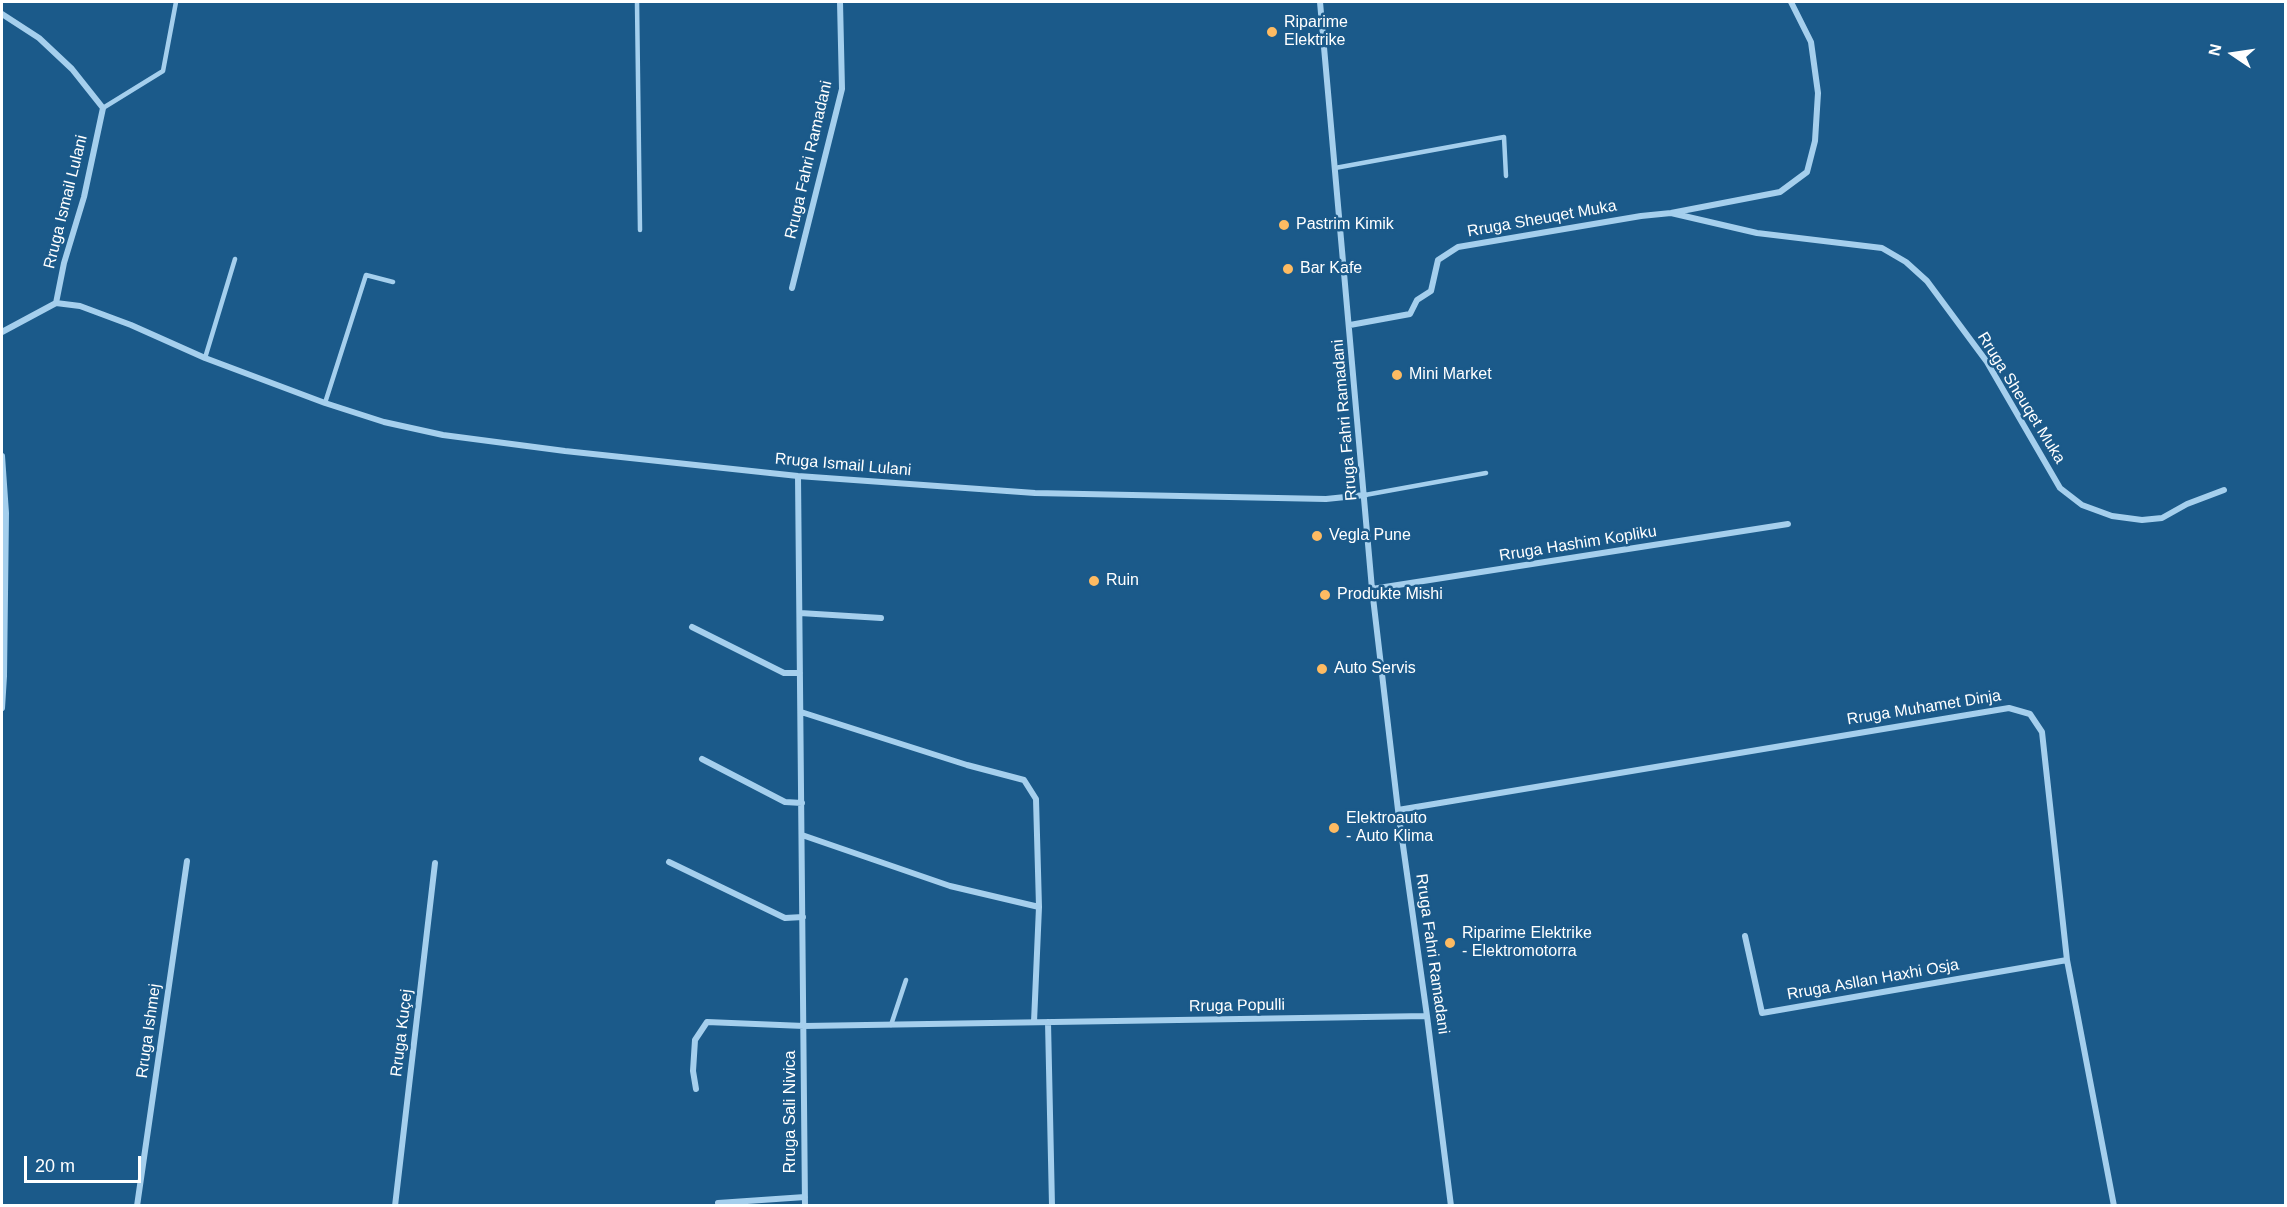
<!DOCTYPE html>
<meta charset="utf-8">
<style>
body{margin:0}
#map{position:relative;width:2287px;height:1207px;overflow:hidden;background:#1b5a8a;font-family:Arial,sans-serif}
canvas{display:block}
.frame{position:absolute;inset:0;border:3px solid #fff;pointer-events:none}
.north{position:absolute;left:2203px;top:24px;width:60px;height:60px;-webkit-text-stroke:4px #1b5a8a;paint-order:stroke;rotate:283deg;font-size:16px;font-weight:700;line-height:24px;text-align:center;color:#fff}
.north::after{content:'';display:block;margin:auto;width:21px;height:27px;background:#fff;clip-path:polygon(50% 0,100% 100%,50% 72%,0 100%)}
.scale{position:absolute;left:24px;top:1156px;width:117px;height:27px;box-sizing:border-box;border:3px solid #fff;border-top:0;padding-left:8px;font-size:18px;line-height:21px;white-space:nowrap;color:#fff;-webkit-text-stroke:4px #1b5a8a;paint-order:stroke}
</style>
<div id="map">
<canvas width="2287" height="1207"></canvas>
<div class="frame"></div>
<div class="north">N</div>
<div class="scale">20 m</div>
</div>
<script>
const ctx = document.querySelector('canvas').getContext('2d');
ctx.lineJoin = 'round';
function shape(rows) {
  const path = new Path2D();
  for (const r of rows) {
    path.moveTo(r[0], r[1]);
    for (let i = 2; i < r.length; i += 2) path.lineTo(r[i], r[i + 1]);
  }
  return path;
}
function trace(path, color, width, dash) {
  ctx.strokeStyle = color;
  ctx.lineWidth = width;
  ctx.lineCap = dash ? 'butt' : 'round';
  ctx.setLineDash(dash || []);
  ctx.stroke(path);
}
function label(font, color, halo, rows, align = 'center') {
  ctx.font = font + ' Arial,sans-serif';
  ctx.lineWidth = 5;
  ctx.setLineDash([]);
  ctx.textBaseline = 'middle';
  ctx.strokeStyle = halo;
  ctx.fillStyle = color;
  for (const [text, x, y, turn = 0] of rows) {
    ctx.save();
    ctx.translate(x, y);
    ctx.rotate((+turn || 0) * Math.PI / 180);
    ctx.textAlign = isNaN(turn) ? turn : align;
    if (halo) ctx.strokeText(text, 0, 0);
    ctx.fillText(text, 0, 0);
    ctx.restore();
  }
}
trace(shape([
 [637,2,640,230],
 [103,108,163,71,176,2],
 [1335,168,1504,137,1506,176],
 [205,358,235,259],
 [325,403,366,275,393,282],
 [1365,495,1486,473],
 [891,1025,906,980]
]), '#a5cfed', 4.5);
trace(shape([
 [1320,2,1372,589,1398,810,1427,1016,1451,1206],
 [2,14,39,38,72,69,103,108,84,197,64,263,56,303],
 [1671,213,1757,233,1882,248,1906,262,1927,281,1987,362,2060,488,2082,505,2112,516,2142,520,2162,518,2187,504,2224,490],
 [792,288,842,89,840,2],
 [1350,325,1410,314,1417,300,1431,291,1438,260,1458,247,1641,216,1671,213,1780,192,1807,172,1815,141,1818,93,1811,42,1791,2],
 [2,332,56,303,80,306,131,325,205,358,325,403,384,422,443,435,565,451,798,476,1035,493,1326,499,1365,495],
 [2,456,6,513,4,676,2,708],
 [798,476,805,1206],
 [1372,589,1788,524],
 [800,613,881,618],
 [692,627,784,673,800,673],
 [801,712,967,765,1024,780,1036,799,1039,907,1034,1022],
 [702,759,785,802,802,803],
 [1398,810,2009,708,2030,714,2042,732,2067,960,2114,1206],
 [802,835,950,886,1039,907],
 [669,862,785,918,803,917],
 [1745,936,1762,1013,2067,960],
 [1048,1022,1052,1206],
 [696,1089,693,1071,695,1040,707,1022,804,1026,1427,1016],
 [718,1203,805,1197],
 [137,1206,187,861],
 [395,1206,435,863]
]), '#a5cfed', 6);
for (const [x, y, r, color] of [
 [1272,32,6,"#febb62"],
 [1284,225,6,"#febb62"],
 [1288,269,6,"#febb62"],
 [1397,375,6,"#febb62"],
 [1317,536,6,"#febb62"],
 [1094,581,6,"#febb62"],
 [1325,595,6,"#febb62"],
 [1322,669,6,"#febb62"],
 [1334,828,6,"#febb62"],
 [1450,943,6,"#febb62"]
]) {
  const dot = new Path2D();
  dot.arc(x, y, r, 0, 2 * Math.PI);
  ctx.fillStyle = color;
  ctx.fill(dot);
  trace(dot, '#1b5a8a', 2);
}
label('16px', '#fff', '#1b5a8a', [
 ["Riparime",1284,23],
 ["Elektrike",1284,41],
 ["Pastrim Kimik",1296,225],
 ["Bar Kafe",1300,269],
 ["Mini Market",1409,375],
 ["Vegla Pune",1329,536],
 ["Ruin",1106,581],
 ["Produkte Mishi",1337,595],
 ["Auto Servis",1334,669],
 ["Elektroauto",1346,819],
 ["- Auto Klima",1346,837],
 ["Riparime Elektrike",1462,934],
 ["- Elektromotorra",1462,952]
], 'left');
label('16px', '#fff', '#1b5a8a', [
 ["Rruga Fahri Ramadani",809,160,-77],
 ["Rruga Ismail Lulani",66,202,-76],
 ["Rruga Sheuqet Muka",1542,219,-10],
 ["Rruga Sheuqet Muka",2021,398,58],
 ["Rruga Fahri Ramadani",1345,420,-95],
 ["Rruga Ismail Lulani",843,465,5],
 ["Rruga Hashim Kopliku",1578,544,-9],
 ["Rruga Muhamet Dinja",1924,708,-9],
 ["Rruga Fahri Ramadani",1432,954,82],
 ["Rruga Asllan Haxhi Osja",1873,980,-10],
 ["Rruga Populli",1237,1006,-1],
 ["Rruga Ishmej",149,1031,-82],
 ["Rruga Kuçej",402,1033,-83],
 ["Rruga Sali Nivica",791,1112,-90]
]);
</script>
